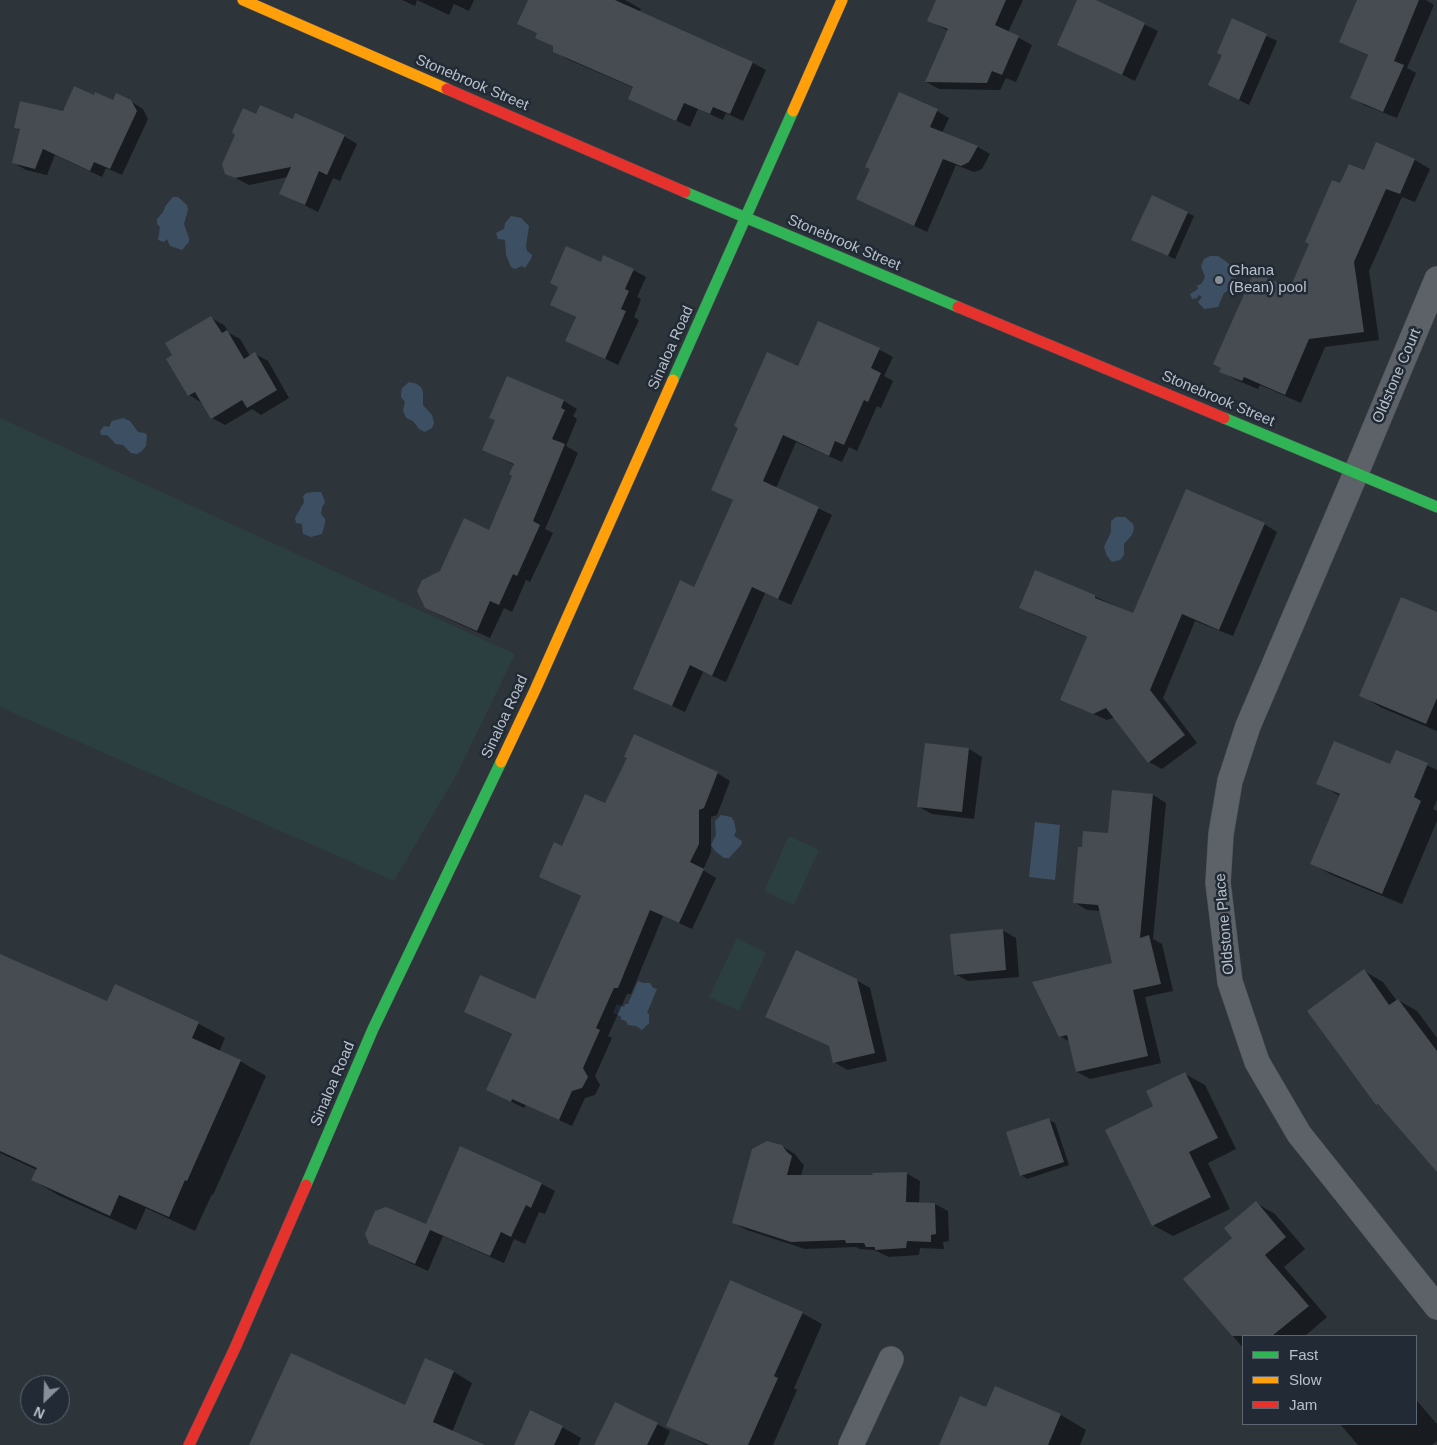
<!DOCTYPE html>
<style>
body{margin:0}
#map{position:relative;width:1437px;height:1445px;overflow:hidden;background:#2d343a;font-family:Arial,sans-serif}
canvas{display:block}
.legend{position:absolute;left:1242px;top:1335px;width:175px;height:90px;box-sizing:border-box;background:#212a35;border:1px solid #5d6671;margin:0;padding:6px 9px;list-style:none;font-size:15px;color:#b8c0ca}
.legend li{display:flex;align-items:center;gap:10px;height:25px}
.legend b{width:25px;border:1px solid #5d6671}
.north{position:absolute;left:20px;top:1375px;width:50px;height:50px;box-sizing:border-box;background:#212a35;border:1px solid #5d6671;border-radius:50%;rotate:204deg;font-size:14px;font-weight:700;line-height:20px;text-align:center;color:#b8c0ca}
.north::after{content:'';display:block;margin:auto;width:18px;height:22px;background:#878f98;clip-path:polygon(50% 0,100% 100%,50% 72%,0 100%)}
</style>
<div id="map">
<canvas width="1437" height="1445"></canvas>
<ul class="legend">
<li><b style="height:6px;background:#30b455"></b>Fast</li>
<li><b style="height:6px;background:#ff9f0a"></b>Slow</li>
<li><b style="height:6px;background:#e5322d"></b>Jam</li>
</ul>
<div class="north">N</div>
</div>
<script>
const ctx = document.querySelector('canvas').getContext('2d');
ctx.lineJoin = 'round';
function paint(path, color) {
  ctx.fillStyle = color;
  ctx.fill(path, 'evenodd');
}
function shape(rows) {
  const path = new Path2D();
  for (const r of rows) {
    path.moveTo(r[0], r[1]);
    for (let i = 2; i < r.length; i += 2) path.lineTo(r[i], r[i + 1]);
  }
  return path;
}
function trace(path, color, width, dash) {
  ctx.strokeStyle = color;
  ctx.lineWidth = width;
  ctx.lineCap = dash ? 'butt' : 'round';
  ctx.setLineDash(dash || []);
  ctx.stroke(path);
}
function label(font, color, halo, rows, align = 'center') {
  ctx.font = font + ' Arial,sans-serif';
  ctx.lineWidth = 5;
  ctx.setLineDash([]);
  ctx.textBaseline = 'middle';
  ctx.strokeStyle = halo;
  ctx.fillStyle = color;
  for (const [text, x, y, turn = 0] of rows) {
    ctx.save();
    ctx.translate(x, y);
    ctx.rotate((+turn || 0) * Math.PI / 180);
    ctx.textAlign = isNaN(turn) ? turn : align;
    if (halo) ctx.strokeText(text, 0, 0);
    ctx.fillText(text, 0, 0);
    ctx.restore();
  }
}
paint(shape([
 [0,418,515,654,457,774,394,881,0,707],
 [789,836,819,850,794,905,764,891],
 [737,938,766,953,739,1011,709,997]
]), '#2b3f40');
paint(shape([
 [173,197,178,197,187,205,188,210,184,224,189,238,189,242,182,250,170,246,167,239,164,242,158,240,160,227,157,224,157,219,163,212,166,205],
 [511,216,521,218,529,226,526,246,527,251,532,255,531,259,525,268,522,266,515,269,511,267,506,255,505,240,498,239,496,233,504,229,505,223],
 [1210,256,1218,256,1224,260,1233,267,1236,277,1230,289,1224,293,1218,307,1204,309,1198,302,1202,297,1199,295,1197,298,1192,299,1190,294,1198,289,1197,286,1202,283,1205,277,1201,266,1204,259],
 [409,382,417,384,421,387,423,392,423,405,432,415,434,423,432,428,425,432,419,429,413,421,406,418,403,410,405,402,401,397,401,393,402,388],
 [123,418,130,421,138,432,145,433,147,435,146,446,142,451,137,454,131,453,123,445,116,444,107,435,101,435,100,431,104,426,109,427,112,421],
 [314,492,321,492,324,499,325,502,322,507,321,514,325,519,325,523,322,534,311,537,303,534,302,524,296,523,295,518,304,502,303,496,306,493],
 [1116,517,1125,517,1133,524,1134,528,1132,535,1124,544,1124,555,1120,560,1112,562,1107,556,1104,547,1111,532,1111,521],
 [721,815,731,817,734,821,736,831,734,836,742,841,741,845,729,858,724,858,715,851,711,845,716,835,715,821],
 [1035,822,1060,825,1055,880,1029,877],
 [638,981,643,983,650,983,653,988,657,989,647,1013,649,1014,649,1023,642,1030,636,1026,628,1025,626,1021,620,1019,622,1017,613,1013,617,1004,624,1007,625,1004,628,1004]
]), '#3d5063');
paint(shape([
 [402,0,474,0,469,11,454,4,449,15,417,0,415,6],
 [529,0,625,0,641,9,639,12,753,63,766,70,743,121,726,113,723,120,698,109,690,127,629,98,634,88,567,59,554,51,555,47,536,37,538,33],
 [937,0,1023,0,1008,32,1032,45,1016,82,1006,78,1000,90,939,89,926,82,949,31,928,20],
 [1079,0,1093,0,1158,31,1135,81,1058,44],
 [1358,0,1426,0,1434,5,1407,68,1416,73,1397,118,1364,105,1351,97,1369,56,1341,42],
 [1233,20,1277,41,1249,105,1219,90,1224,55],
 [94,97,114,101,130,101,143,109,148,119,122,175,106,168,102,177,55,155,47,175,26,170,14,163,21,130,15,127,63,112],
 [937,111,949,118,942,133,978,147,990,154,982,169,974,172,956,165,927,232,858,199],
 [257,116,293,120,344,136,357,144,340,181,333,178,318,212,281,193,288,177,249,185,226,173],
 [1377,144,1415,160,1430,169,1415,202,1402,197,1369,271,1379,340,1325,347,1301,403,1260,385,1258,389,1236,380,1221,371,1290,289,1341,184,1364,172],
 [1188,213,1194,216,1175,259,1139,243],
 [601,263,633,270,646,277,637,297,641,299,634,317,639,320,618,365,567,340,577,318,551,304],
 [211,318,224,325,229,333,240,339,250,356,255,354,268,361,289,398,261,415,252,409,225,425,212,418,202,403,189,395,174,355],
 [819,322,880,350,893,357,884,376,893,381,881,408,877,406,857,451,849,447,842,462,796,442,776,488,832,515,791,605,765,593,726,682,703,672,685,712,634,688,694,588,734,500,726,497,799,367],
 [508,378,564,401,577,409,573,416,577,419,566,446,578,453,545,529,553,533,530,582,526,580,512,612,504,608,490,638,440,615,426,608,441,572,489,531,514,476,514,465,484,450,497,420],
 [1264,524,1277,532,1233,636,1195,621,1163,698,1197,743,1162,769,1149,762,1115,717,1107,720,1062,699,1088,638,1034,615,1021,608,1094,596,1134,615],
 [1437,614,1437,731,1380,707,1361,695],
 [926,744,969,749,982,757,974,819,932,814,919,807],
 [1396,751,1437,770,1437,800,1433,809,1437,811,1437,821,1402,904,1332,875,1312,864,1340,796,1318,783,1390,765],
 [717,773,730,781,717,815,711,817,711,852,703,870,716,878,692,929,663,916,631,994,627,994,608,1036,612,1038,595,1076,600,1085,595,1095,585,1098,572,1126,526,1105,524,1108,488,1090,513,1035,465,1012,536,1001,582,897,540,876,562,847,606,805],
 [1153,795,1166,803,1153,939,1162,944,1173,991,1145,997,1161,1063,1090,1079,1077,1072,1070,1042,1060,1036,1114,964,1101,911,1087,910,1074,902,1109,834],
 [1002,930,1016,938,1019,977,968,981,955,974],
 [0,955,107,1003,115,986,199,1024,225,1038,219,1052,240,1061,266,1076,213,1195,212,1194,195,1231,146,1208,136,1230,58,1195,33,1180,37,1170,0,1153],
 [1364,971,1383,982,1397,1001,1398,1000,1417,1011,1437,1038,1437,1170,1383,1107,1377,1104],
 [856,980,870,988,887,1061,847,1070,834,1062,831,1047,766,1016],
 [1185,1074,1205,1085,1236,1149,1208,1163,1230,1209,1173,1236,1153,1225,1155,1107],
 [1049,1120,1055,1123,1069,1165,1027,1179,1021,1175],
 [782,1146,795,1154,800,1161,804,1165,801,1176,874,1176,906,1173,920,1181,919,1204,935,1204,948,1211,949,1241,943,1242,944,1249,920,1248,919,1255,889,1257,874,1250,860,1249,856,1247,805,1249,747,1230,734,1223],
 [460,1148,542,1184,555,1191,545,1214,539,1212,525,1244,514,1239,504,1263,443,1236,428,1271,384,1251,370,1244,426,1226],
 [1256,1203,1275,1214,1305,1249,1284,1267,1327,1317,1305,1336,1243,1336,1243,1348,1185,1279,1234,1238],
 [802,1313,822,1324,794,1388,797,1390,773,1445,706,1445,667,1425],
 [425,1360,454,1372,472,1383,452,1432,482,1445,251,1445,406,1406],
 [1416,1400,1437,1424,1437,1441,1432,1445,1358,1445,1340,1424,1416,1424],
 [987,1409,1061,1415,1086,1430,1080,1445,941,1445],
 [657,1424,670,1431,664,1445,609,1445],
 [562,1427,581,1438,578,1445,516,1445]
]), '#0007');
paint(shape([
 [528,0,615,0,753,62,730,114,713,107,710,114,684,103,676,121,628,99,633,87,553,52,553,46,535,38,537,33,517,24],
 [936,0,1006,0,995,25,1019,36,1002,75,992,71,987,83,925,82,948,29,927,21],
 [1077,0,1096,0,1145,23,1122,75,1057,45],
 [1357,0,1419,0,1394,61,1404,65,1383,112,1350,98,1368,55,1339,42],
 [1232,18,1267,34,1239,100,1208,85,1222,55,1217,53],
 [74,86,94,95,95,92,113,100,116,93,131,100,137,111,110,169,94,162,90,171,43,149,35,169,12,163,20,129,14,128,20,101,63,111],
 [899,92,938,109,930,127,978,146,969,162,961,166,943,159,914,226,856,199,870,169,865,167],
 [260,105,293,119,295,113,345,135,327,175,319,171,305,205,279,194,291,167,235,178,225,174,222,164,235,135,232,132,243,108,256,114],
 [1376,142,1415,159,1400,194,1386,189,1354,262,1364,332,1309,339,1285,395,1244,377,1242,381,1219,372,1221,368,1213,364,1254,272,1290,288,1309,244,1305,242,1332,180,1340,183,1349,164,1364,170],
 [1152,195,1188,212,1168,256,1131,240],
 [566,246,601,262,603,255,634,269,625,289,629,291,621,309,626,311,605,359,565,341,576,317,550,305,558,287,550,283],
 [211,316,222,333,227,330,244,359,255,352,277,390,247,408,242,400,211,419,195,392,188,396,166,359,172,355,165,343],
 [818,321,880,348,871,368,881,373,868,402,864,400,844,445,835,441,829,456,783,435,763,481,819,507,778,599,752,587,712,676,690,665,672,706,633,689,680,580,694,587,733,500,711,490,738,428,734,426,767,352,798,366],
 [507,376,564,400,561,408,565,410,552,439,565,444,533,521,540,525,517,576,513,574,499,605,490,601,477,631,425,608,417,591,422,580,440,571,464,518,489,530,512,476,509,474,514,464,482,450,495,420,489,418],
 [1186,489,1265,523,1219,630,1182,614,1150,690,1185,735,1148,763,1106,708,1093,714,1060,700,1087,637,1019,608,1035,570,1095,595,1095,598,1133,613],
 [1401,597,1437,612,1437,698,1426,724,1359,696],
 [634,734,718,772,704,808,699,810,699,844,690,862,704,869,679,923,650,910,618,988,614,988,596,1028,600,1030,583,1068,588,1077,582,1088,572,1091,559,1120,512,1099,511,1102,486,1090,512,1034,464,1012,480,975,535,999,581,896,539,877,554,842,562,846,585,794,605,803,627,758,624,757],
 [1334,741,1390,764,1396,750,1428,763,1414,797,1421,801,1382,894,1310,864,1340,794,1316,784],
 [925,743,969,748,962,812,917,807],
 [1112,790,1153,794,1140,938,1149,935,1161,984,1133,990,1148,1056,1076,1072,1067,1035,1059,1037,1032,982,1112,963,1098,905,1073,903,1078,847,1082,847,1083,831,1108,833],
 [1003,929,1006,970,954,975,950,934],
 [796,950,857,979,875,1053,833,1063,829,1046,765,1017],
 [0,954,107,1001,115,984,199,1022,192,1038,241,1060,187,1181,185,1180,169,1217,119,1195,110,1216,31,1180,37,1168,0,1151],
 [1364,969,1389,1005,1398,999,1437,1051,1437,1172,1378,1104,1376,1105,1307,1011],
 [1185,1072,1218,1138,1189,1152,1211,1197,1152,1226,1105,1130,1153,1106,1146,1091],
 [1049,1118,1064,1162,1020,1176,1006,1132],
 [767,1141,782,1145,787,1152,792,1156,787,1175,873,1175,872,1173,907,1172,906,1202,935,1203,936,1234,931,1235,931,1242,907,1241,906,1248,875,1250,875,1247,866,1247,864,1243,846,1243,845,1240,791,1242,732,1223,752,1149],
 [460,1146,542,1183,531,1208,526,1205,511,1237,501,1232,490,1256,430,1230,415,1264,369,1244,365,1234,375,1211,386,1207,426,1224],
 [1256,1201,1286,1237,1265,1255,1309,1306,1272,1336,1232,1336,1183,1279,1232,1238,1224,1228],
 [730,1280,803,1312,774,1376,778,1378,748,1445,709,1445,666,1426],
 [291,1353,405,1405,425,1358,454,1371,433,1422,485,1445,249,1445],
 [995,1386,1061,1414,1048,1445,939,1445,960,1396,986,1407],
 [615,1402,658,1423,647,1445,594,1445],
 [530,1410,563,1426,554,1445,514,1445]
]), '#464c52');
const street = shape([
 [1437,279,1356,473,1248,726,1230,781,1221,834,1218,883,1230,982,1257,1062,1299,1134,1437,1307],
 [851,1445,891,1359]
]);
const fast = shape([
 [685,192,958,307],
 [673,380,793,111],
 [1224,418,1437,507],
 [306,1185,373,1029,501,762]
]);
const slow = shape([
 [243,0,447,89],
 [793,111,842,0],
 [501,762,535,690,673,380]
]);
const jam = shape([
 [447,89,685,192],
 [958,307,1224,418],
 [189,1445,235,1348,306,1185]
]);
trace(street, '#4b5055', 26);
trace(fast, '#4b5055', 12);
trace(slow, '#4b5055', 12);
trace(jam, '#4b5055', 12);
trace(street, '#5d6268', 25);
trace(fast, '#30b455', 11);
trace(slow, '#ff9f0a', 11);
trace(jam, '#e5322d', 11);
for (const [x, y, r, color] of [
 [1219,280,5,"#878f98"]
]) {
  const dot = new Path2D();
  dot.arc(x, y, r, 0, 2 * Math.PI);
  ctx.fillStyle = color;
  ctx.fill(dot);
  trace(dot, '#212a35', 2);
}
label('15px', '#b8c0ca', '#212a35', [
 ["Stonebrook Street",472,83,23],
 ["Stonebrook Street",844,243,23],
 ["Sinaloa Road",671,348,-66],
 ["Oldstone Court",1397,376,-67],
 ["Stonebrook Street",1218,399,23],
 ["Sinaloa Road",505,717,-65],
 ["Oldstone Place",1225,924,-95],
 ["Sinaloa Road",333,1084,-67]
]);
label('15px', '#b8c0ca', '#212a35', [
 ["Ghana",1229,271],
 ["(Bean) pool",1229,288]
], 'left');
</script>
